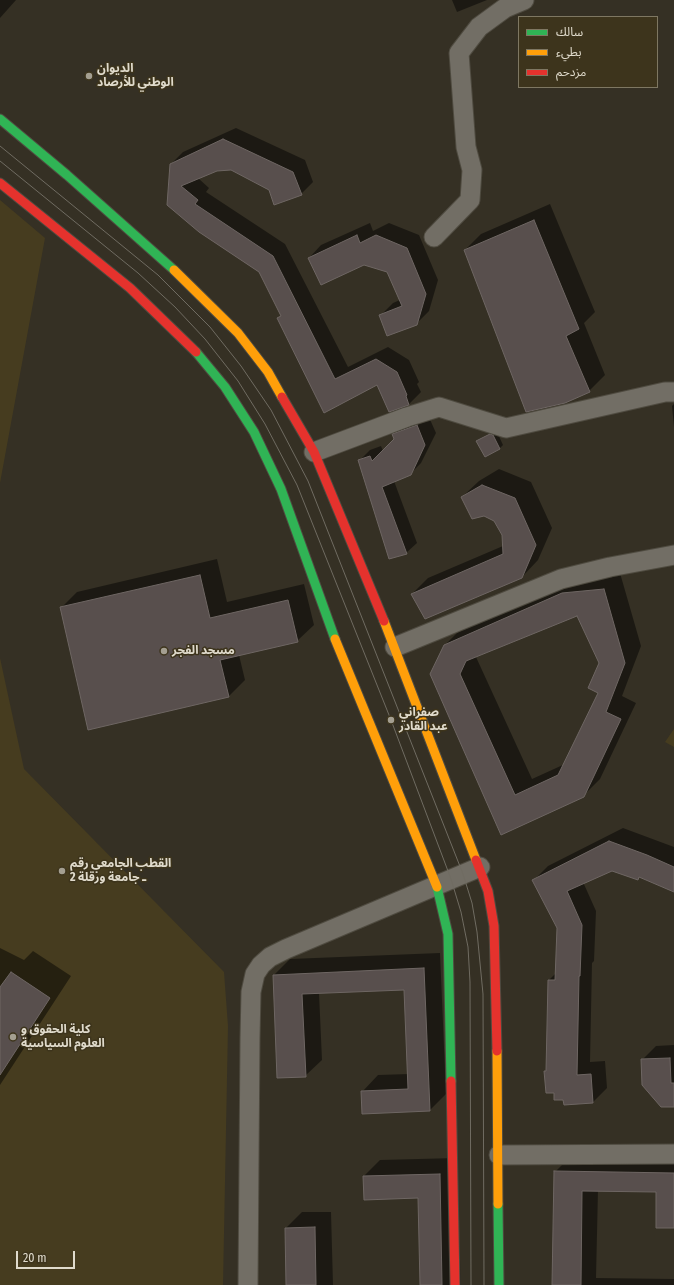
<!DOCTYPE html>
<meta charset="utf-8">
<style>
body{margin:0}
#map{position:relative;width:674px;height:1285px;overflow:hidden;background:#353024;font-family:"Fira Sans Condensed","Noto Sans Arabic",sans-serif}
canvas{display:block}
.legend{position:absolute;left:518px;top:16px;width:140px;height:72px;box-sizing:border-box;background:#3d341c;border:1px solid #7e7762;margin:0;padding:5px 7px;list-style:none;font-size:12px;color:#e0dbcc}
.legend li{display:flex;align-items:center;gap:8px;height:20px}
.legend b{width:20px;border:1px solid #7e7762}
.scale{position:absolute;left:16px;top:1251px;width:59px;height:18px;box-sizing:border-box;border:2px solid #e0dbcc;border-top:0;padding-left:5px;font-size:12px;line-height:14px;white-space:nowrap;color:#e0dbcc;-webkit-text-stroke:3px #3d341c;paint-order:stroke}
</style>
<div id="map">
<canvas width="674" height="1285"></canvas>
<ul class="legend">
<li><b style="height:5px;background:#30b455"></b>سالك</li>
<li><b style="height:5px;background:#ff9f0a"></b>بطيء</li>
<li><b style="height:5px;background:#e5322d"></b>مزدحم</li>
</ul>
<div class="scale">20 m</div>
</div>
<script>
const ctx = document.querySelector('canvas').getContext('2d');
ctx.lineJoin = 'round';
function paint(path, color) {
  ctx.fillStyle = color;
  ctx.fill(path, 'evenodd');
}
function shape(rows) {
  const path = new Path2D();
  for (const r of rows) {
    path.moveTo(r[0], r[1]);
    for (let i = 2; i < r.length; i += 2) path.lineTo(r[i], r[i + 1]);
  }
  return path;
}
function trace(path, color, width, dash) {
  ctx.strokeStyle = color;
  ctx.lineWidth = width;
  ctx.lineCap = dash ? 'butt' : 'round';
  ctx.setLineDash(dash || []);
  ctx.stroke(path);
}
function label(font, color, halo, rows, align = 'center') {
  ctx.font = font + ' "Fira Sans Condensed","Noto Sans Arabic",sans-serif';
  ctx.lineWidth = 3;
  ctx.setLineDash([]);
  ctx.textBaseline = 'middle';
  ctx.strokeStyle = halo;
  ctx.fillStyle = color;
  for (const [text, x, y, turn = 0] of rows) {
    ctx.save();
    ctx.translate(x, y);
    ctx.rotate((+turn || 0) * Math.PI / 180);
    ctx.textAlign = isNaN(turn) ? turn : align;
    if (halo) ctx.strokeText(text, 0, 0);
    ctx.fillText(text, 0, 0);
    ctx.restore();
  }
}
paint(shape([
 [0,200,45,238,0,483],
 [0,658,24,769,224,972,228,1026,223,1285,0,1285],
 [674,729,674,747,665,742]
]), '#463c1f');
paint(shape([
 [0,0,16,0,0,18],
 [452,0,487,0,457,12],
 [236,128,305,160,313,182,301,194,270,190,231,169,216,170,198,178,209,188,206,192,285,244,348,367,388,347,409,360,419,382,417,384,421,392,409,404,390,411,378,384,324,411,279,318,282,315,259,271,199,231,171,164,183,152],
 [550,204,595,312,584,323,605,375,589,391,465,250,481,234],
 [370,223,373,231,389,223,419,235,438,280,429,311,416,324,380,316,393,303,400,300,388,271,364,264,309,258,321,245],
 [674,404,674,427,672,406],
 [428,415,436,433,421,463,410,474,394,481,417,543,406,553,359,461,370,450,381,446,383,451,395,439,393,435,404,424],
 [495,431,497,432,503,445,499,449,478,442],
 [499,469,531,482,552,528,538,560,522,577,412,594,428,578,503,546,503,534,495,520,462,497,479,481],
 [217,559,227,602,304,584,314,625,297,641,239,655,245,680,229,696,61,608,77,592],
 [620,573,641,646,622,696,636,703,600,779,583,796,501,834,445,645,461,629,580,578],
 [578,615,600,663,599,693,565,764,532,779,476,657],
 [623,828,674,847,674,891,640,876,612,870,583,882,596,911,594,961,592,963,590,1062,605,1061,607,1088,593,1102,564,1099,555,1092,547,1070,549,980,556,973,558,927,534,880,548,866],
 [0,948,24,960,33,951,71,976,0,1085],
 [440,953,446,1094,430,1110,362,1092,378,1075,409,1074,405,989,319,993,322,1060,305,1076,274,975,290,959],
 [674,1045,674,1106,642,1060,656,1046],
 [571,1156,674,1157,674,1227,657,1191,598,1190,596,1278,674,1279,674,1285,553,1285,555,1172],
 [456,1158,461,1285,421,1285,419,1197,364,1176,380,1160],
 [302,1212,331,1212,333,1285,287,1285,286,1228]
]), '#0007');
const building = shape([
 [223,139,293,172,302,195,274,205,269,190,231,170,217,171,181,186,198,200,195,204,273,256,335,379,376,359,397,372,407,395,406,396,409,405,389,412,377,385,324,413,277,318,281,316,259,272,199,232,167,205,170,164,223,139],
 [534,220,579,329,566,336,590,392,565,403,526,412,464,250,534,220],
 [357,235,360,243,376,235,407,248,426,294,417,325,387,336,379,315,402,306,387,272,364,265,321,285,308,258,357,235],
 [417,425,425,445,411,475,382,487,407,554,389,559,358,460,370,456,372,461,394,439,392,434,417,425],
 [490,434,493,435,500,449,485,457,476,441,490,434],
 [482,485,515,498,536,545,522,578,425,619,411,594,503,554,502,535,494,521,484,516,472,519,461,497,482,485],
 [200,575,210,618,288,600,298,642,220,660,229,697,88,730,60,607,200,575],
 [604,589,625,663,606,712,621,719,584,797,501,835,430,674,444,645,562,593,604,589],
 [577,616,599,663,588,688,598,693,558,775,515,795,460,674,466,661,577,616],
 [609,841,647,855,674,867,674,892,639,877,638,880,612,871,567,891,582,925,580,976,579,976,577,1075,591,1074,593,1103,564,1105,563,1100,554,1100,554,1093,546,1093,544,1071,546,1071,548,980,555,980,557,928,532,880,609,841],
 [424,968,430,1111,362,1114,361,1091,408,1089,404,990,302,994,306,1077,277,1078,273,975,424,968],
 [11,972,50,998,0,1075,0,987,11,972],
 [670,1058,671,1083,674,1083,674,1107,661,1107,642,1085,641,1059,670,1058],
 [554,1171,674,1173,674,1228,656,1228,656,1192,582,1191,581,1285,552,1285,554,1171],
 [440,1174,442,1285,420,1285,418,1198,364,1200,363,1176,440,1174],
 [315,1227,316,1285,286,1285,285,1228,315,1227]
]);
paint(building, '#584f4d');
trace(building, '#6e6663', 1);
const street = shape([
 [434,237,470,200,472,170,466,147,459,53,479,27,505,8,524,0],
 [314,452,407,417,439,407,506,428,665,392,674,392],
 [395,647,561,579,610,567,674,555],
 [499,1155,674,1154],
 [248,1285,250,1038,251,992,255,974,261,965,270,957,286,949,480,867]
]);
const fast = shape([
 [0,119,67,175,174,270],
 [196,352,225,387,254,432,281,489,335,639],
 [437,887,448,934,451,1081],
 [498,1204,499,1285]
]);
const slow = shape([
 [174,270,238,333,268,372,282,397],
 [384,621,476,860],
 [335,639,437,887],
 [497,1051,498,1204]
]);
const jam = shape([
 [0,183,130,288,196,352],
 [282,397,314,452,384,621],
 [476,860,488,891,494,926,497,1051],
 [451,1081,455,1285]
]);
trace(street, '#4f4b40', 21);
trace(fast, '#4f4b40', 11);
trace(slow, '#4f4b40', 11);
trace(jam, '#4f4b40', 11);
trace(street, '#726e65', 19);
trace(fast, '#30b455', 9);
trace(slow, '#ff9f0a', 9);
trace(jam, '#e5322d', 9);
trace(shape([
 [0,146,158,275,210,327,241,366,271,410,308,481,463,874,472,903,477,932,483,994,484,1285],
 [0,161,138,273,175,307,205,339,238,381,265,424,297,485,391,720,451,879,461,912,468,947,470,982,471,1285]
]), '#706c62', 1);
for (const [x, y, r, color] of [
 [89,76,4,"#a49f91"],
 [164,651,4,"#a49f91"],
 [391,720,4,"#a49f91"],
 [62,871,4,"#a49f91"],
 [13,1037,4,"#a49f91"]
]) {
  const dot = new Path2D();
  dot.arc(x, y, r, 0, 2 * Math.PI);
  ctx.fillStyle = color;
  ctx.fill(dot);
  trace(dot, '#3d341c', 1.5);
}
label('bold 12px', '#e0dbcc', '#3d341c', [
 ["الديوان",97,69],
 ["الوطني للأرصاد",97,83],
 ["مسجد الفجر",172,651],
 ["صفراني",399,713],
 ["عبد القادر",399,727],
 ["القطب الجامعي رقم",70,864],
 ["2 ـ جامعة ورقلة",70,878],
 ["كلية الحقوق و",21,1030],
 ["العلوم السياسية",21,1044]
], 'left');
</script>
